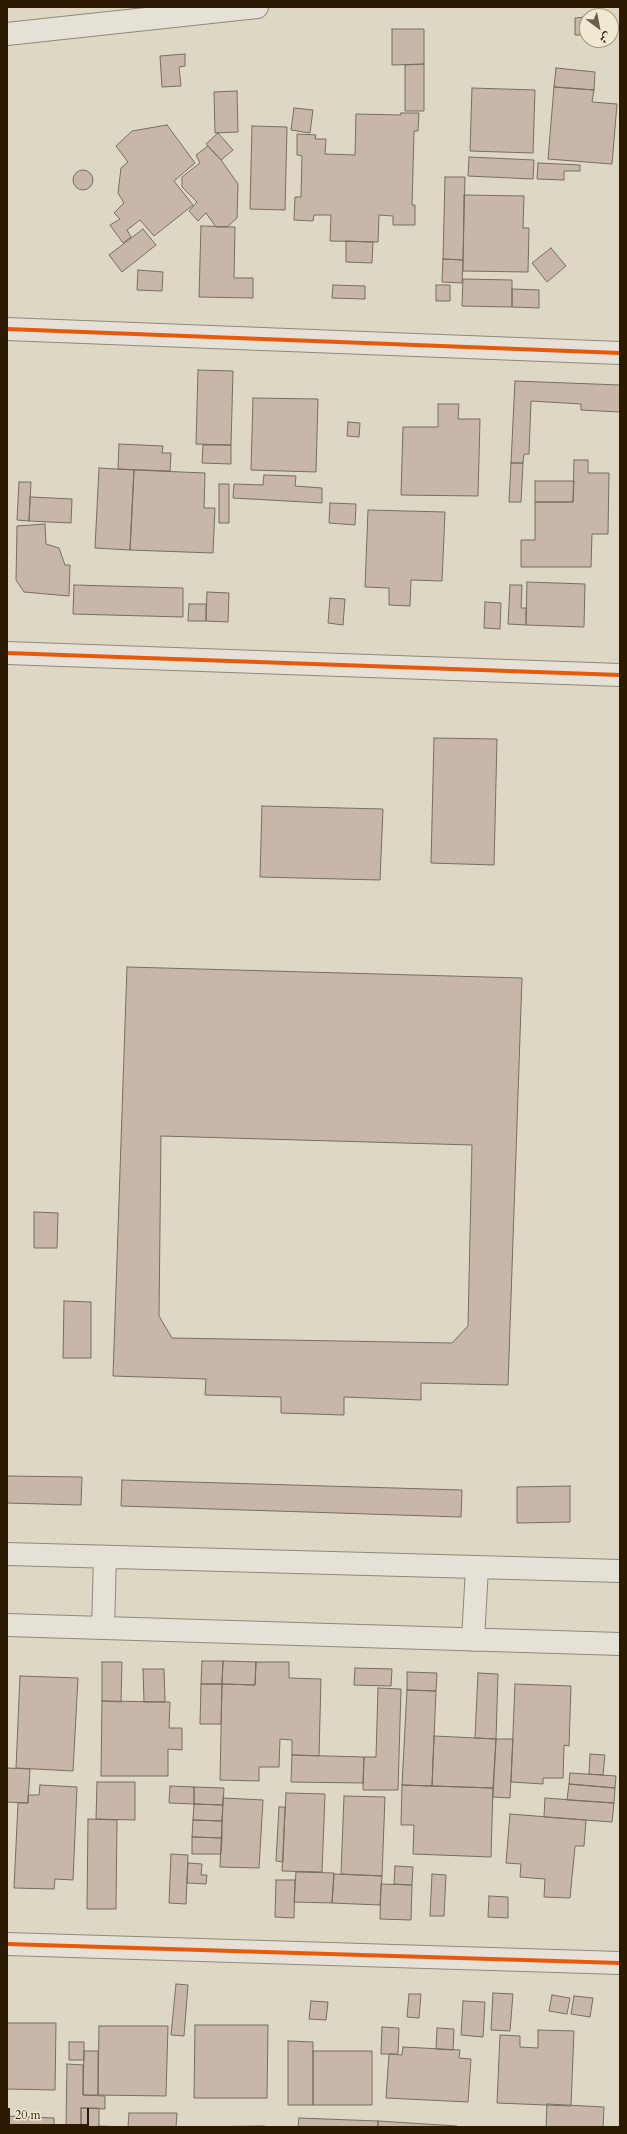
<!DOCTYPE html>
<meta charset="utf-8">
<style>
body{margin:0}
#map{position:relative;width:627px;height:2134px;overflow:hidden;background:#ded7c3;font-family:Cardo,Amiri,serif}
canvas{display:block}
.frame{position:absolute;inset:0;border:8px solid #2d1a02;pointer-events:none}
.north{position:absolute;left:579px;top:8px;width:40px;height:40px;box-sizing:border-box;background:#f1e8d1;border:1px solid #a3967e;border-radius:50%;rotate:148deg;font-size:11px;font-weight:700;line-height:16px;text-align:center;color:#2d1a02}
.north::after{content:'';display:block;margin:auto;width:14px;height:18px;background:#6b5c46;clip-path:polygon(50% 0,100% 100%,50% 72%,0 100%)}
.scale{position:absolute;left:8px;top:2108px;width:81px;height:18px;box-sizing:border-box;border:2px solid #2d1a02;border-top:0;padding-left:5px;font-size:12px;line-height:14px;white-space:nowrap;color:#2d1a02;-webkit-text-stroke:3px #f1e8d1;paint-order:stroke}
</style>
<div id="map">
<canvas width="627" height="2134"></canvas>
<div class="frame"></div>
<div class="north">ش</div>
<div class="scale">20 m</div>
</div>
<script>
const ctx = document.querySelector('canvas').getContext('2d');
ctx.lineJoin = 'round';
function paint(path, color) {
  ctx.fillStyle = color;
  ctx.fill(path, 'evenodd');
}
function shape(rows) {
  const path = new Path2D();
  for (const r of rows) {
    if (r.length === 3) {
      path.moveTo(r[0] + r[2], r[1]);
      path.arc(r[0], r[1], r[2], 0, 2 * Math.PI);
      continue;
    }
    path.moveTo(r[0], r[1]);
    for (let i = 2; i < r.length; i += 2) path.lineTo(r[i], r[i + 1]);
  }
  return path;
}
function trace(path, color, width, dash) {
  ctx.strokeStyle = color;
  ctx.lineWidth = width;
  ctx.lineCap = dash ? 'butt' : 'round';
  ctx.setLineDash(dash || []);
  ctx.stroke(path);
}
const building = shape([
 [586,17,586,35,575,35,575,18,586,17],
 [392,29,424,29,424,64,392,65,392,29],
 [185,54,185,66,179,67,181,86,162,87,160,56,185,54],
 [424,64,424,111,405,111,405,65,424,64],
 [556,68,595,72,594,90,554,87,556,68],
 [554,87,594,90,592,102,617,104,612,164,548,159,554,87],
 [472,88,535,90,533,153,470,151,472,88],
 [237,91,238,132,215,133,214,92,237,91],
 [294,108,313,110,310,133,291,130,294,108],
 [401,113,419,113,418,131,414,131,412,205,415,205,415,225,393,225,393,216,379,215,378,242,330,241,331,215,314,215,313,221,294,220,295,197,301,197,302,156,297,155,297,134,316,135,315,139,326,139,325,154,355,155,356,114,401,115,401,113],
 [167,125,195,163,174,181,193,205,154,236,140,220,127,230,131,237,123,243,110,225,120,219,114,213,124,203,118,193,121,168,128,162,116,146,132,131,167,125],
 [252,126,287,127,285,210,250,209,252,126],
 [218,133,233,150,221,160,206,144,218,133],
 [208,146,221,160,238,184,237,218,227,227,216,227,206,213,198,221,189,211,197,202,182,187,182,177,200,163,196,155,208,146],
 [469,157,534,160,533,179,468,176,469,157],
 [538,163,580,165,580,171,564,171,564,180,537,179,538,163],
 [83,180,10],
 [445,177,465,177,463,260,443,259,445,177],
 [464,195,524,196,523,228,529,228,528,272,463,271,464,195],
 [201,226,235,227,234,278,253,278,253,298,199,297,201,226],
 [143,229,156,245,122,272,109,255,143,229],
 [346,241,373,242,372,263,346,262,346,241],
 [551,248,566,266,547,282,532,263,551,248],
 [443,259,463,260,462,283,442,282,443,259],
 [138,270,163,272,162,291,137,290,138,270],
 [463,279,512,280,512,307,462,306,463,279],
 [333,285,365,286,365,299,332,298,333,285],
 [436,285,450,285,450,301,436,301,436,285],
 [512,289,539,290,539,308,512,307,512,289],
 [198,370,233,371,231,445,196,444,198,370],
 [515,381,620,385,620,412,581,410,581,404,531,401,529,454,524,454,523,463,511,463,515,381],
 [253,398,318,399,316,472,251,470,253,398],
 [438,404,459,404,458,419,480,419,478,496,401,495,403,427,438,427,438,404],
 [348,422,360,423,359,437,347,436,348,422],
 [119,444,163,446,162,453,171,453,170,471,118,469,119,444],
 [203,445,231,445,231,464,202,463,203,445],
 [574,460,588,460,588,473,609,473,608,534,592,534,591,567,521,567,521,540,535,540,535,502,573,502,574,460],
 [511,463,523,463,521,502,509,502,511,463],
 [99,468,134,470,130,550,95,548,99,468],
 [134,470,205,473,204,508,215,508,213,553,130,550,134,470],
 [264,475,296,476,295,486,322,488,322,503,233,498,234,484,263,485,264,475],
 [535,481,574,481,573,502,535,502,535,481],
 [19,482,31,482,29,521,17,520,19,482],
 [219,484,229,484,229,523,219,523,219,484],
 [30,497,72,499,71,523,29,521,30,497],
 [330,503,356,504,355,525,329,523,330,503],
 [368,510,445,512,442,581,411,580,410,606,389,605,389,588,365,587,368,510],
 [45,524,46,544,59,548,65,565,70,565,69,596,24,592,16,580,17,526,45,524],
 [527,582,585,584,584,627,526,625,527,582],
 [74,585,183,588,183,617,73,614,74,585],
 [510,585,522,585,521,608,526,608,526,625,508,624,510,585],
 [207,592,229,593,228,622,206,621,207,592],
 [330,598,345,599,343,625,328,623,330,598],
 [485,602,501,603,500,629,484,628,485,602],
 [189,604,206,604,206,621,188,621,189,604],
 [434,738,497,739,494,865,431,863,434,738],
 [262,806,383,809,380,880,260,877,262,806],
 [127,967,522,978,508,1385,421,1383,421,1400,344,1397,344,1415,281,1413,281,1397,205,1395,206,1379,113,1376,127,967],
 [161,1136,472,1145,468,1326,452,1343,172,1338,159,1316,161,1136],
 [34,1212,58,1213,57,1248,34,1248,34,1212],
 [64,1301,91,1302,91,1358,63,1358,64,1301],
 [7,1476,82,1477,81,1505,7,1503,7,1476],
 [122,1480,462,1490,461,1517,121,1506,122,1480],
 [570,1486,570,1522,517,1523,517,1487,570,1486],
 [202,1661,223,1661,222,1684,201,1684,202,1661],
 [223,1661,256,1662,255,1685,222,1684,223,1661],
 [102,1662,122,1662,121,1702,102,1701,102,1662],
 [256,1662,289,1662,289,1678,321,1679,319,1756,292,1755,292,1740,280,1739,279,1767,259,1767,259,1781,220,1780,222,1684,255,1685,256,1662],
 [355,1668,392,1669,391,1686,354,1685,355,1668],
 [143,1669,164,1669,165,1702,144,1702,143,1669],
 [407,1672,437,1673,436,1691,407,1690,407,1672],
 [478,1673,498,1674,496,1739,475,1738,478,1673],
 [20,1676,78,1678,73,1771,16,1768,20,1676],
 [201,1684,222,1684,221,1724,200,1724,201,1684],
 [515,1684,571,1686,569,1746,564,1745,563,1778,543,1778,543,1784,511,1782,515,1684],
 [378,1688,401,1689,398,1790,363,1790,364,1757,376,1757,378,1688],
 [407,1690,436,1691,432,1786,402,1785,407,1690],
 [102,1701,170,1702,169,1728,182,1728,182,1750,168,1749,168,1776,101,1776,102,1701],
 [434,1736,496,1739,493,1788,432,1786,434,1736],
 [496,1739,513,1739,510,1798,493,1797,496,1739],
 [590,1754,605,1755,603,1775,589,1774,590,1754],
 [292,1755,364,1757,363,1783,291,1782,292,1755],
 [7,1768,30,1769,28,1803,7,1802,7,1768],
 [570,1773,616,1776,615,1788,569,1784,570,1773],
 [97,1782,135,1782,135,1820,96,1819,97,1782],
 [569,1784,615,1788,614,1803,567,1800,569,1784],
 [40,1785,77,1787,73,1880,55,1879,54,1889,14,1888,18,1803,28,1803,28,1795,39,1795,40,1785],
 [402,1785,493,1788,491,1857,413,1854,414,1825,401,1825,402,1785],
 [170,1786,194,1787,194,1804,169,1803,170,1786],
 [194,1787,224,1788,223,1805,194,1804,194,1787],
 [286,1793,325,1794,322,1872,282,1871,286,1793],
 [344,1796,385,1797,382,1876,341,1874,344,1796],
 [223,1798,263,1800,259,1868,220,1867,223,1798],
 [545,1798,614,1803,612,1822,544,1817,545,1798],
 [194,1804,223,1805,222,1821,193,1820,194,1804],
 [279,1807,285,1807,283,1862,276,1861,279,1807],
 [510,1814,586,1820,584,1846,575,1846,570,1898,544,1897,545,1879,520,1877,521,1864,506,1863,510,1814],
 [88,1819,117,1820,116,1909,87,1909,88,1819],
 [193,1820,222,1821,222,1838,192,1837,193,1820],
 [192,1837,222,1838,221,1854,192,1854,192,1837],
 [171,1854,188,1855,186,1904,169,1903,171,1854],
 [188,1863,202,1864,201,1875,207,1875,206,1884,187,1883,188,1863],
 [395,1866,413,1867,412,1885,394,1884,395,1866],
 [296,1872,334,1873,332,1903,294,1902,296,1872],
 [334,1874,382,1876,380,1905,332,1903,334,1874],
 [432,1874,446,1875,444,1916,430,1916,432,1874],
 [276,1880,295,1880,294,1918,275,1917,276,1880],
 [381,1884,412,1885,411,1920,380,1919,381,1884],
 [489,1896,508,1897,508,1918,488,1917,489,1896],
 [176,1984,188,1985,184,2036,171,2035,176,1984],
 [493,1993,513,1994,510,2031,491,2030,493,1993],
 [409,1994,421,1994,419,2018,407,2017,409,1994],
 [552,1995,570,1998,567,2014,549,2011,552,1995],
 [574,1996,593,1998,590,2017,571,2014,574,1996],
 [311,2001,328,2002,326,2020,309,2019,311,2001],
 [463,2001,485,2002,483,2037,461,2035,463,2001],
 [7,2023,56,2023,55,2090,7,2089,7,2023],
 [195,2025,268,2025,267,2098,194,2098,195,2025],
 [99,2026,168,2026,166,2096,98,2095,99,2026],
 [382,2027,399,2028,398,2054,381,2054,382,2027],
 [437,2028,454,2029,453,2050,436,2049,437,2028],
 [538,2030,574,2031,571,2106,497,2103,500,2035,520,2036,520,2047,538,2048,538,2030],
 [288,2041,313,2042,313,2105,288,2105,288,2041],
 [69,2042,84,2042,84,2060,69,2060,69,2042],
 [403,2047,460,2050,459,2058,471,2059,468,2102,386,2098,389,2054,402,2055,403,2047],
 [84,2051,98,2051,98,2095,83,2095,84,2051],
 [313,2051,372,2051,372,2105,313,2105,313,2051],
 [67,2064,83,2065,83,2095,105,2096,105,2109,81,2108,81,2127,66,2127,67,2064],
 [547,2104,604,2107,603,2127,546,2127,547,2104],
 [81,2108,99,2108,99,2127,81,2127,81,2108],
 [129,2113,177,2113,176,2127,128,2127,129,2113],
 [7,2116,54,2118,54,2127,7,2127,7,2116],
 [299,2118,378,2121,378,2127,298,2127,299,2118],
 [378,2121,457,2126,457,2127,378,2127,378,2121],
 [99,2126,122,2127,99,2127,99,2126],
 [264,2126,264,2127,192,2127,264,2126]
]);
paint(building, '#c8b7a8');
trace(building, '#756e61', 1);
const minor = shape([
 [7,34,257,7],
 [7,329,620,353],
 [7,653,620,675],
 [7,1554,620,1571],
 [7,1625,620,1644],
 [103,1628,105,1557],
 [473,1640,477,1568],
 [7,1944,620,1963]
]);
trace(minor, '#8f887a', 24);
trace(minor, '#e6e1d7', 22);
trace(shape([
 [7,329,620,353],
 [7,653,620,675],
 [7,1944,620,1963]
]), '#e8590c', 4);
</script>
